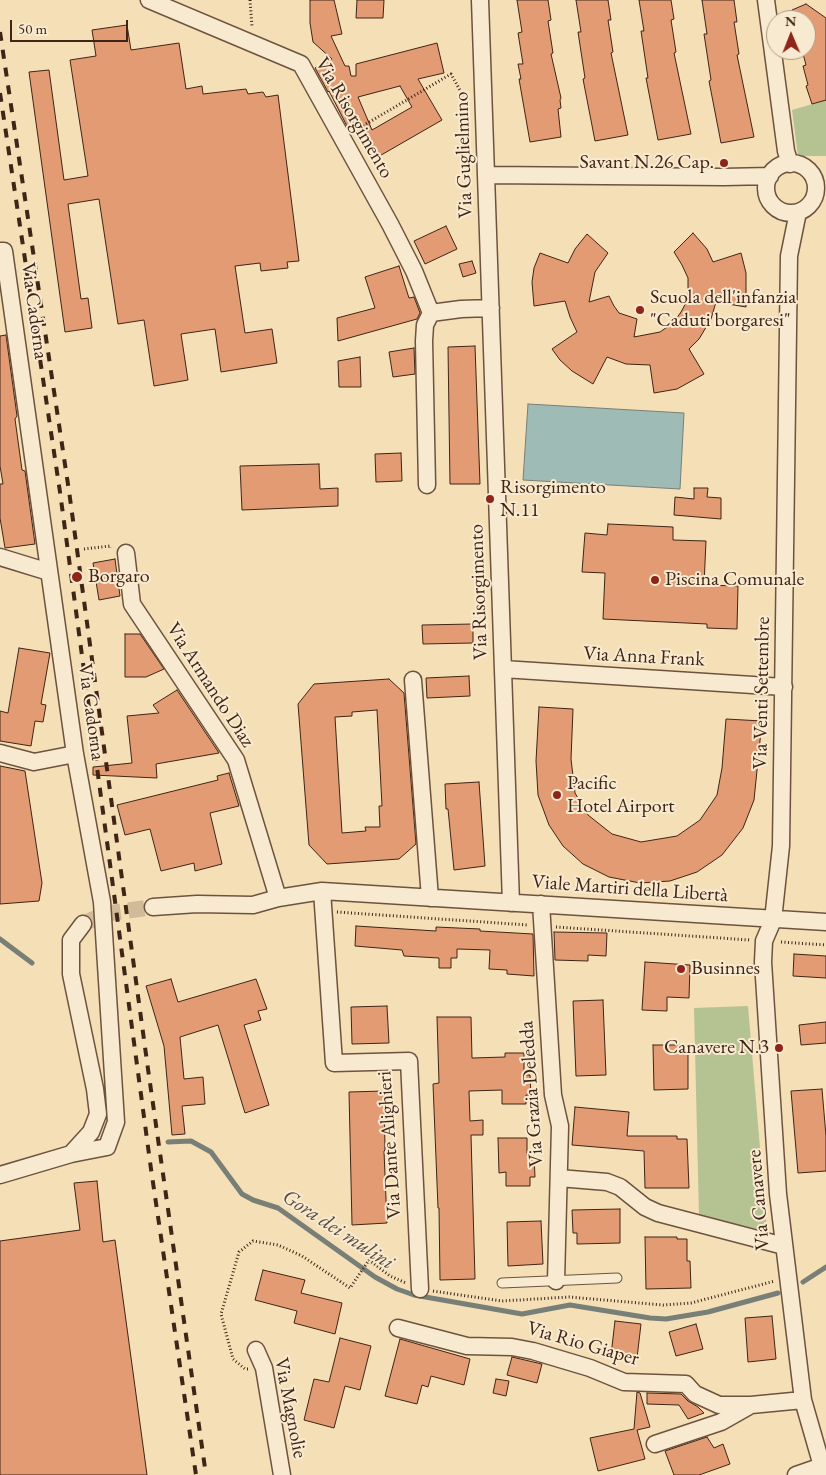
<!DOCTYPE html>
<meta charset="utf-8">
<style>
body{margin:0}
#map{position:relative;width:826px;height:1475px;overflow:hidden;background:#f4dfb7;font-family:"EB Garamond",serif}
canvas{display:block}
.north{position:absolute;left:766px;top:10px;width:50px;height:50px;box-sizing:border-box;background:#f8ead0;border:1px solid #ae9b86;border-radius:50%;rotate:359deg;font-size:14px;font-weight:700;line-height:20px;text-align:center;color:#402416}
.north::after{content:'';display:block;margin:auto;width:18px;height:22px;background:#8f2418;clip-path:polygon(50% 0,100% 100%,50% 72%,0 100%)}
.scale{position:absolute;left:10px;top:20px;width:118px;height:22px;box-sizing:border-box;border:2px solid #402416;border-top:0;padding-left:6px;font-size:15px;line-height:18px;white-space:nowrap;color:#402416;-webkit-text-stroke:4px #f8ead0;paint-order:stroke}
</style>
<div id="map">
<canvas width="826" height="1475"></canvas>
<div class="north">N</div>
<div class="scale">50 m</div>
</div>
<script>
const ctx = document.querySelector('canvas').getContext('2d');
ctx.lineJoin = 'round';
function paint(path, color) {
  ctx.fillStyle = color;
  ctx.fill(path, 'evenodd');
}
function shape(rows) {
  const path = new Path2D();
  for (const r of rows) {
    if (r.length === 3) {
      path.moveTo(r[0] + r[2], r[1]);
      path.arc(r[0], r[1], r[2], 0, 2 * Math.PI);
      continue;
    }
    path.moveTo(r[0], r[1]);
    for (let i = 2; i < r.length; i += 2) path.lineTo(r[i], r[i + 1]);
  }
  return path;
}
function trace(path, color, width, dash) {
  ctx.strokeStyle = color;
  ctx.lineWidth = width;
  ctx.lineCap = dash ? 'butt' : 'round';
  ctx.setLineDash(dash || []);
  ctx.stroke(path);
}
function label(font, color, halo, rows, align = 'center') {
  ctx.font = font + ' "EB Garamond",serif';
  ctx.lineWidth = 4;
  ctx.setLineDash([]);
  ctx.textBaseline = 'middle';
  ctx.strokeStyle = halo;
  ctx.fillStyle = color;
  for (const [text, x, y, turn = 0] of rows) {
    ctx.save();
    ctx.translate(x, y);
    ctx.rotate((+turn || 0) * Math.PI / 180);
    ctx.textAlign = isNaN(turn) ? turn : align;
    if (halo) ctx.strokeText(text, 0, 0);
    ctx.fillText(text, 0, 0);
    ctx.restore();
  }
}
paint(shape([
 [826,100,826,156,798,156,792,110],
 [748,1006,767,1231,699,1216,694,1008]
]), '#b5c393');
const water = shape([
 [528,404,684,413,680,489,523,480,528,404]
]);
paint(water, '#9ebbb6');
trace(water, '#787f76', 1);
trace(shape([
 [0,939,32,963],
 [168,1142,191,1141,211,1152,242,1194,253,1200,278,1208,375,1277,397,1289,414,1295,522,1314,570,1305,650,1318,666,1319,708,1312,778,1293],
 [803,1282,826,1267]
]), '#787f76', 5);
const building = shape([
 [310,0,334,0,342,34,331,36,345,66,349,66,351,76,356,76,356,64,437,43,444,73,418,79,442,120,376,158,355,122,347,126,329,91,328,92,315,68,332,59,313,42,310,23,310,0],
 [400,86,412,107,372,130,358,97,400,86],
 [357,0,384,0,383,18,356,18,357,0],
 [517,0,548,0,551,20,548,21,553,53,551,54,561,98,560,100,561,108,558,109,561,137,530,142,519,79,521,79,518,64,523,64,518,33,522,32,517,0],
 [576,0,608,0,611,20,608,20,613,52,611,53,628,135,595,141,583,79,585,78,578,32,581,32,576,0],
 [639,0,671,0,674,19,671,20,676,52,674,53,691,134,658,140,646,78,648,78,641,31,644,31,639,0],
 [702,0,734,0,737,22,734,22,739,54,737,55,754,137,721,143,709,81,711,80,704,34,707,34,702,0],
 [806,4,826,18,826,100,812,104,806,86,808,85,803,66,806,65,802,50,806,50,806,20,795,20,792,10,806,4],
 [127,25,131,50,179,43,186,89,202,86,203,94,246,89,248,94,263,92,266,97,278,95,299,261,287,262,288,268,261,271,260,263,235,266,245,333,272,329,277,363,221,372,215,329,181,334,188,380,154,386,144,320,118,324,99,199,68,204,81,299,88,298,92,328,65,332,29,72,49,70,64,180,88,176,70,60,96,56,92,30,127,25],
 [446,226,457,249,425,264,414,241,446,226],
 [693,233,707,249,713,262,741,253,746,273,746,307,716,302,711,319,699,339,689,349,704,374,677,389,654,393,650,365,626,364,607,357,593,384,572,371,560,360,552,349,577,332,570,317,565,301,534,306,532,282,534,268,540,253,568,263,575,249,587,234,608,253,595,272,589,302,609,296,614,306,619,313,637,319,634,337,660,332,673,323,681,312,687,301,688,291,688,278,682,265,674,252,693,233],
 [472,261,476,273,463,277,459,264,472,261],
 [399,266,409,298,414,297,420,313,417,319,338,341,337,318,375,308,365,277,399,266],
 [6,335,17,416,15,419,22,470,25,471,35,544,5,548,0,518,0,484,3,484,0,466,0,336,6,335],
 [475,346,480,484,450,484,448,347,475,346],
 [414,348,415,374,393,377,389,352,414,348],
 [360,357,361,387,339,387,338,361,360,357],
 [401,453,402,481,376,482,375,454,401,453],
 [319,464,320,489,338,488,338,506,242,510,240,466,319,464],
 [694,488,708,488,707,497,721,498,721,519,674,515,675,497,694,499,694,488],
 [608,524,673,527,673,540,706,541,704,585,738,586,737,629,707,628,707,624,603,619,605,573,582,572,585,533,607,535,608,524],
 [115,559,120,596,99,600,93,563,115,559],
 [473,624,473,643,423,644,422,625,473,624],
 [125,634,140,634,164,669,146,677,125,677,125,634],
 [19,648,50,653,41,704,46,705,43,722,35,721,31,746,0,741,0,711,8,713,19,648],
 [469,676,470,696,427,698,426,678,469,676],
 [389,679,404,693,416,844,399,859,327,864,309,845,298,704,314,684,389,679],
 [377,710,382,806,379,806,380,827,365,827,366,831,342,833,335,717,352,716,352,712,377,710],
 [177,690,219,753,156,764,157,778,93,775,93,767,132,763,127,716,159,713,153,705,177,690],
 [539,707,573,709,571,759,575,793,588,815,612,834,641,842,677,836,700,820,717,795,722,768,726,719,762,721,754,800,743,828,722,855,697,872,670,881,640,883,609,877,583,864,563,846,549,825,538,795,536,761,539,707],
 [0,766,25,771,42,883,39,901,0,904,0,766],
 [229,773,239,806,210,813,222,864,195,871,194,863,161,871,150,829,125,835,117,805,218,780,217,776,229,773],
 [479,782,485,866,454,870,448,809,446,809,445,784,479,782],
 [356,926,436,931,436,927,480,929,480,931,533,934,534,976,507,974,507,970,489,969,490,950,457,949,457,958,451,958,451,968,439,968,439,958,404,956,402,950,355,946,356,926],
 [554,932,607,933,606,956,588,955,588,961,555,960,554,932],
 [794,954,826,956,826,978,793,976,794,954],
 [645,962,690,965,689,998,667,997,667,1011,642,1010,645,962],
 [171,979,178,1002,256,979,267,1009,258,1011,261,1020,244,1025,269,1105,245,1113,218,1025,180,1037,184,1079,203,1077,205,1104,182,1106,185,1134,172,1135,164,1046,146,986,171,979],
 [603,1000,606,1075,576,1076,573,1001,603,1000],
 [387,1006,389,1043,352,1044,351,1007,387,1006],
 [437,1017,471,1017,472,1058,505,1057,505,1053,524,1053,524,1075,530,1075,531,1095,526,1095,526,1104,502,1104,502,1090,469,1091,470,1121,483,1120,483,1135,471,1135,475,1279,440,1280,439,1208,438,1208,433,1084,439,1083,437,1017],
 [826,1022,826,1043,801,1045,799,1025,826,1022],
 [653,1045,688,1045,688,1089,654,1090,653,1045],
 [822,1089,826,1136,826,1171,798,1173,791,1091,822,1089],
 [384,1091,385,1150,384,1151,387,1223,352,1225,349,1092,384,1091],
 [575,1107,629,1112,627,1136,677,1136,677,1139,687,1139,689,1188,645,1188,644,1151,572,1145,575,1107],
 [498,1138,527,1138,527,1156,534,1156,535,1177,530,1177,530,1186,506,1186,506,1172,499,1173,498,1138],
 [97,1181,103,1242,115,1240,147,1475,0,1475,0,1241,80,1230,74,1183,97,1181],
 [620,1209,620,1243,577,1244,577,1233,573,1233,572,1210,620,1209],
 [541,1221,543,1264,508,1266,507,1222,541,1221],
 [645,1237,677,1237,677,1239,687,1239,687,1261,690,1261,691,1288,646,1289,645,1237],
 [263,1270,305,1280,301,1293,342,1303,335,1334,294,1323,297,1311,255,1300,263,1270],
 [772,1316,776,1359,748,1362,745,1318,772,1316],
 [615,1321,641,1324,637,1358,611,1355,615,1321],
 [696,1324,703,1349,676,1356,669,1332,696,1324],
 [340,1338,371,1346,360,1390,345,1386,334,1428,304,1420,314,1379,329,1382,340,1338],
 [400,1339,470,1359,464,1385,431,1376,428,1387,422,1385,417,1404,385,1396,400,1339],
 [512,1357,542,1364,537,1383,507,1375,512,1357],
 [496,1379,509,1381,506,1396,493,1393,496,1379],
 [637,1392,640,1393,650,1427,637,1430,645,1459,598,1471,590,1438,634,1429,637,1392],
 [647,1393,681,1394,688,1401,698,1407,704,1413,688,1419,679,1405,647,1404,647,1393],
 [707,1437,714,1448,723,1444,730,1464,699,1475,674,1475,665,1451,707,1437]
]);
paint(building, '#e29b72');
trace(building, '#402416', 1);
trace(shape([
 [83,924,104,914,153,907]
]), '#d0ba97', 16, [16, 8]);
const lane = shape([
 [502,1283,617,1278]
]);
const street = shape([
 [149,0,301,64,390,224,414,271,431,313,461,309,491,308],
 [480,0,511,903],
 [766,0,786,151,790,164],
 [791,188,25],
 [486,175,724,177,770,176],
 [798,212,789,256,781,846,773,920,764,941,763,962,778,1194,803,1400,822,1466,826,1473],
 [0,251,4,251,75,754,102,902,116,1122,107,1147,71,1154,0,1175],
 [427,485,424,341,425,325,431,313],
 [126,553,132,604,236,760,278,898],
 [0,557,49,572],
 [503,669,784,687],
 [413,680,430,898],
 [0,753,34,762,75,754],
 [322,891,334,1063,409,1061,420,1289],
 [541,904,553,1095,560,1126,556,1281],
 [153,907,197,904,253,905,278,898,322,891,826,922],
 [71,1154,91,1132,98,1114,95,1089,71,974,71,940,83,924],
 [559,1178,607,1182,620,1187,645,1207,658,1213,784,1246],
 [398,1328,467,1346,512,1347,533,1351,590,1368,624,1382,686,1384,695,1394,719,1405,751,1405,803,1400],
 [256,1350,264,1368,282,1475],
 [655,1444,721,1422,751,1405],
 [796,1475,822,1466]
]);
trace(lane, '#6d533e', 11);
trace(street, '#6d533e', 19);
trace(shape([
 [250,0,252,27],
 [354,131,451,74,467,103],
 [84,549,110,546,110,548],
 [337,912,528,925],
 [556,927,750,940],
 [781,942,826,945],
 [433,1291,502,1301,569,1297,663,1305,691,1303,775,1281],
 [248,1369,245,1369,233,1359,221,1314,239,1252,253,1241,278,1245,302,1256,350,1288,369,1260,390,1276,406,1283]
]), '#402416', 3, [1, 2.5]);
trace(lane, '#f8ead0', 9);
trace(street, '#f8ead0', 16);
trace(shape([
 [0,32,69,491,148,1069,206,1475],
 [0,93,60,492,151,1169,196,1475]
]), '#402416', 4, [9, 9]);
for (const [x, y, r, color] of [
 [724,163,5,"#8f2418"],
 [640,310,5,"#8f2418"],
 [490,499,5,"#8f2418"],
 [77,577,6,"#8f2418"],
 [655,580,5,"#8f2418"],
 [557,795,5,"#8f2418"],
 [681,969,5,"#8f2418"],
 [779,1048,5,"#8f2418"]
]) {
  const dot = new Path2D();
  dot.arc(x, y, r, 0, 2 * Math.PI);
  ctx.fillStyle = color;
  ctx.fill(dot);
  trace(dot, '#f8ead0', 2);
}
label('20px', '#402416', '#f8ead0', [
 ["Via Risorgimento",354,118,60],
 ["Via Guglielmino",464,155,-92],
 ["Via Cadorna",34,311,82],
 ["Via Risorgimento",479,592,-92],
 ["Via Anna Frank",644,657,3],
 ["Via Armando Diaz",210,685,57],
 ["Via Venti Settembre",762,693,-89],
 ["Via Cadorna",91,712,82],
 ["Viale Martiri della Libertà",630,889,4],
 ["Via Grazia Deledda",532,1094,-94],
 ["Via Dante Alighieri",390,1145,-94],
 ["Via Canavere",759,1200,-95],
 ["Via Rio Giaper",583,1344,16],
 ["Via Magnolie",290,1408,79]
]);
label('20px', '#402416', '#f8ead0', [
 ["Savant N.26 Cap.",714,163,"right"],
 ["Scuola dell'infanzia",650,298],
 ["\"Caduti borgaresi\"",650,321],
 ["Risorgimento",500,488],
 ["N.11",500,511],
 ["Borgaro",88,577],
 ["Piscina Comunale",665,580],
 ["Pacific",567,784],
 ["Hotel Airport",567,807],
 ["Businnes",691,969],
 ["Canavere N.3",769,1048,"right"]
], 'left');
label('italic 21px', '#584a3e', '#f8ead0', [
 ["Gora dei mulini",338,1230,33]
]);
</script>
